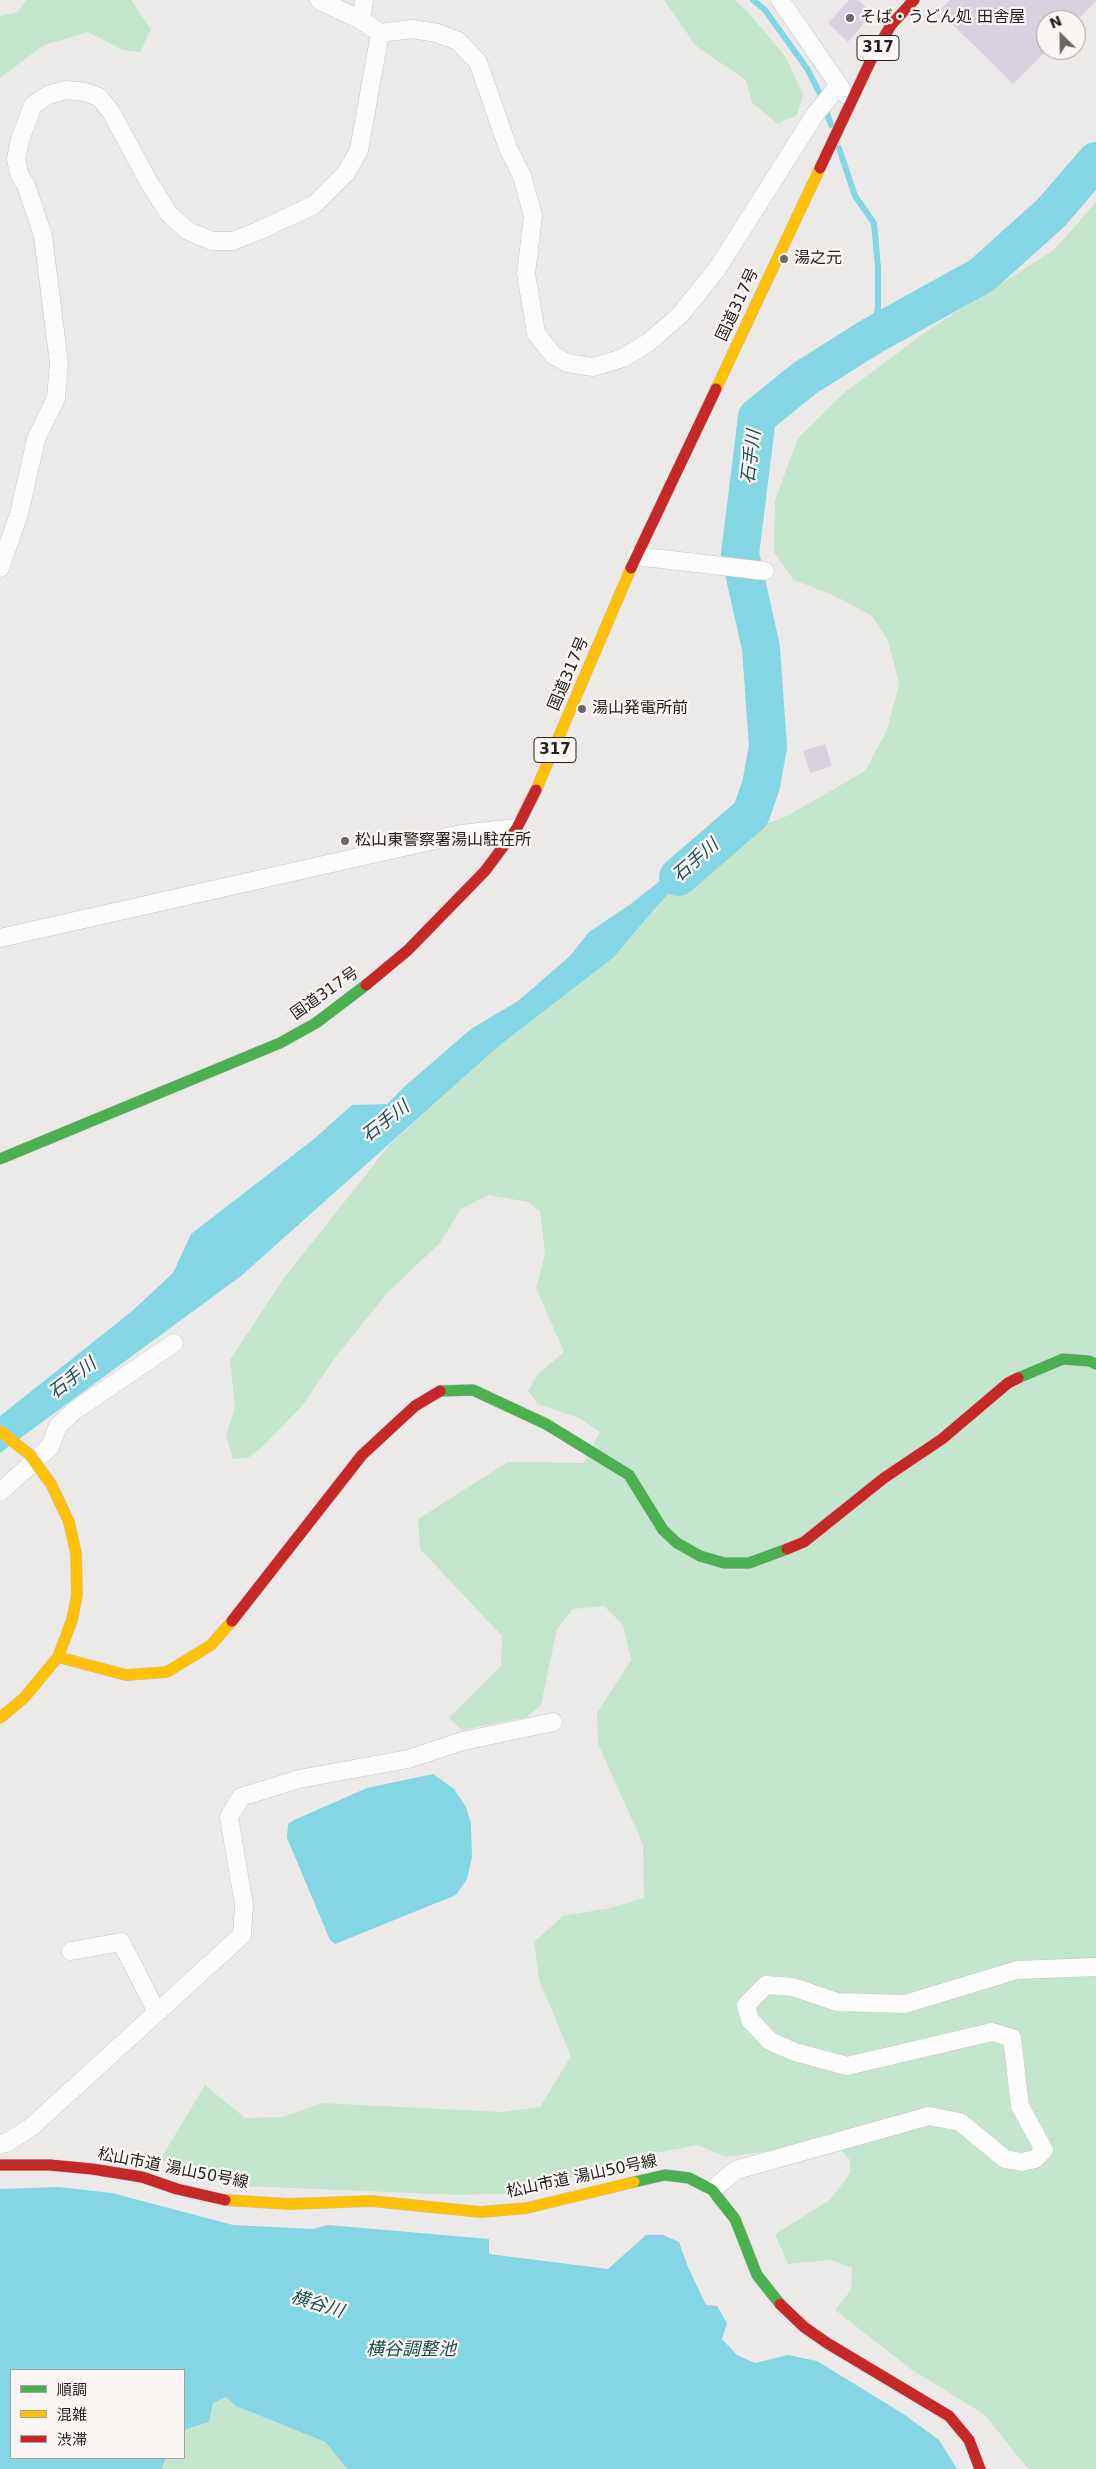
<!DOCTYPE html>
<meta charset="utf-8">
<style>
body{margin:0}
#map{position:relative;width:1096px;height:2469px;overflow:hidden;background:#eceae8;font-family:"DejaVu Sans","Noto Sans JP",sans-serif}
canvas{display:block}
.legend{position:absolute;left:10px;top:2369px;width:175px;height:90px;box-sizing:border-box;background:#faf6f4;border:1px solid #a4a1a0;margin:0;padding:6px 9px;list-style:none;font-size:15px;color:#232221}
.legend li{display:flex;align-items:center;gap:10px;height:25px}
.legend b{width:25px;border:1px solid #a4a1a0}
.north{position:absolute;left:1036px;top:10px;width:50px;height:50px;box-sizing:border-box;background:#faf6f4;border:1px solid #a4a1a0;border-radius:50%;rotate:337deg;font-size:14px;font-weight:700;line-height:20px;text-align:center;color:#232221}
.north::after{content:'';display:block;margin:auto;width:18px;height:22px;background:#696867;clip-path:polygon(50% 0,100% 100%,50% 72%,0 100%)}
</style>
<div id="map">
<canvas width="1096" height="2469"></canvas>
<ul class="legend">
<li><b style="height:6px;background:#4caf50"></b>順調</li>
<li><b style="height:6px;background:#ffc107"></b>混雑</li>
<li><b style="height:6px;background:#c62828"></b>渋滞</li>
</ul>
<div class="north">N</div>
</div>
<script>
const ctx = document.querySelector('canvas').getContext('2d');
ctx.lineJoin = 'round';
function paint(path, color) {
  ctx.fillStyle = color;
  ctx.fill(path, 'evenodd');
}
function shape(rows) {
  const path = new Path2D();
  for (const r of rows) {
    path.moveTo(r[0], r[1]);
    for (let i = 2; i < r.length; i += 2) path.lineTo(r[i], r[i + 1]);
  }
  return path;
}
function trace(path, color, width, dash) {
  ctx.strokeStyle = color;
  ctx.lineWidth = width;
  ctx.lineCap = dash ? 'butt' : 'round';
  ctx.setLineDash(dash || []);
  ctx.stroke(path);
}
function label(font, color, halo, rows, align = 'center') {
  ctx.font = font + ' "DejaVu Sans","Noto Sans JP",sans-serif';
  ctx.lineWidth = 4.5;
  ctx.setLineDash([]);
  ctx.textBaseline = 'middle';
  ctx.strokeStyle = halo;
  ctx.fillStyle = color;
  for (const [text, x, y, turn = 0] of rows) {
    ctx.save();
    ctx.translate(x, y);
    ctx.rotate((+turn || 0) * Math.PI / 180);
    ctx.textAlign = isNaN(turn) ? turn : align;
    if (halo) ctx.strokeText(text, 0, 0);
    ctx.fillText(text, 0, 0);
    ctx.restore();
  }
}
paint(shape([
 [26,0,131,0,151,29,140,52,123,50,88,32,44,45,0,78,0,16,18,12],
 [664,0,735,0,746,10,786,57,803,95,797,115,778,124,752,103,746,80,696,46],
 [1096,202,1096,2469,1028,2469,984,2414,912,2370,835,2310,851,2290,852,2268,831,2260,788,2264,775,2234,830,2200,850,2173,850,2160,830,2138,770,2151,727,2157,697,2145,650,2154,592,2170,530,2193,460,2195,243,2186,160,2160,205,2085,245,2118,283,2117,322,2103,502,2112,540,2107,571,2056,539,1980,534,1942,563,1916,610,1908,644,1898,643,1844,598,1744,597,1713,631,1660,623,1625,604,1606,573,1609,557,1629,541,1705,527,1717,462,1730,449,1718,501,1666,502,1636,420,1549,418,1519,508,1462,584,1463,600,1432,579,1418,538,1404,528,1391,538,1374,564,1352,536,1288,545,1254,540,1211,528,1202,489,1195,461,1209,440,1243,388,1292,334,1359,302,1406,262,1447,248,1458,233,1459,226,1435,235,1408,230,1360,284,1278,391,1143,500,1045,613,958,658,905,716,843,787,816,865,771,887,730,899,684,888,641,872,616,835,596,794,580,774,552,775,500,798,438,845,392,931,328,1054,250],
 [226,2397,236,2406,325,2442,347,2469,161,2469,166,2458,184,2458,184,2430,209,2422,213,2403]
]), '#c4e6cf');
paint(shape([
 [716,843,658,905,613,958,500,1045,241,1276,0,1453,0,1416,131,1312,173,1273,191,1234,314,1139,352,1105,387,1104,404,1087,471,1029,518,1001,570,956,589,932,632,903,680,865],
 [433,1774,454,1789,466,1807,471,1824,472,1857,467,1879,456,1895,335,1944,330,1940,287,1838,288,1824,294,1820,367,1788],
 [59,2187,112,2193,233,2225,313,2229,328,2225,489,2239,489,2254,608,2269,646,2235,663,2235,679,2242,688,2267,706,2305,717,2306,727,2323,722,2339,737,2355,755,2363,788,2355,817,2361,905,2415,939,2440,957,2469,347,2469,325,2442,236,2406,226,2397,213,2403,209,2422,184,2430,184,2370,11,2370,11,2458,166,2458,161,2469,0,2469,0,2189]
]), '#85d6e5');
trace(shape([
 [753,0,765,10,808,70,822,98,831,125],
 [839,148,855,196,874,223,878,268,878,308,872,336]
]), '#85d6e5', 6);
trace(shape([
 [678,877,751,814,761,785,768,747,761,648,740,554,757,417,805,378,872,336,982,275,1051,213,1096,161]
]), '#85d6e5', 38);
paint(shape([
 [849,0,858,0,873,13,848,42,828,23],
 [950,0,1096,0,1096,1,1076,21,1046,20,1047,50,1013,84,939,11],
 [825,744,832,766,810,773,803,751]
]), '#dad1df');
const street = shape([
 [319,0,361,20],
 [364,0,361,20,380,33,412,29,437,33,458,41,478,62,508,148,522,176,533,216,526,274,536,333,553,355,567,363,593,367,623,358,649,342,680,315,717,269,814,116,838,86],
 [780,0,845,94],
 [636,556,765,571],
 [0,568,19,514,36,439,56,398,59,363,43,236,26,185,19,174,16,159,20,140,33,105,48,95,66,90,85,92,99,97,111,112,150,184,169,214,188,231,212,241,233,241,258,231,314,205,346,173,359,150,380,33],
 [0,938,461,834,517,828],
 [0,1492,50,1447,58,1426,74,1411,174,1343],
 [71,1951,121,1942,157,2012],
 [0,2144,6,2143,30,2128,242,1935,244,1905,229,1817,241,1797,299,1779,408,1759,463,1741,553,1722],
 [712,2190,736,2170,929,2116,960,2122,1005,2159,1022,2162,1035,2159,1044,2150,1020,2106,1012,2038,992,2032,847,2066,795,2052,770,2041,750,2020,746,2005,766,1985,793,1987,837,2002,905,2004,1017,1970,1096,1967]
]);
const fast = shape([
 [0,1159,280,1043,316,1023,366,985],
 [1018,1378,1063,1359,1089,1361,1096,1364],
 [440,1391,473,1390,546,1424,629,1475,663,1530,677,1543,700,1556,724,1563,749,1563,787,1549],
 [634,2182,665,2175,689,2178,712,2190,735,2219,757,2275,780,2304]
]);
const slow = shape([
 [716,389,820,168],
 [536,790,631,568],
 [58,1657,126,1675,167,1672,211,1645,232,1621],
 [0,1718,24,1698,58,1657,72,1620,77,1595,76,1554,69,1522],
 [225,2200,289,2204,371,2201,481,2212,527,2208,634,2182]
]);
const jam = shape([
 [820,168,871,60,891,25,914,0],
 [631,568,716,389],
 [366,985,408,950,485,871,517,828,536,790],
 [787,1549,804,1542,884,1478,942,1439,1008,1383,1018,1378],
 [232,1621,362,1455,415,1406,440,1391],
 [0,2165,50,2165,92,2169,142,2177,177,2189,225,2200],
 [780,2304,804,2327,827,2343,949,2416,969,2440,980,2469]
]);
trace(street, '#c7c6c4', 19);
trace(fast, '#c7c6c4', 12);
trace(slow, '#c7c6c4', 12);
trace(jam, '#c7c6c4', 12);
trace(street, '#fcfcfc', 18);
trace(fast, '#4caf50', 11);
trace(slow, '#ffc107', 11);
trace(jam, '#c62828', 11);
const slowBridge = shape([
 [0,1431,30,1455,51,1484,69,1522]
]);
trace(slowBridge, '#c7c6c4', 12, []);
trace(slowBridge, '#ffc107', 11);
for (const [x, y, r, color] of [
 [850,18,5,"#696867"],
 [784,259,5,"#696867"],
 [582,709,5,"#696867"],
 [345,841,5,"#696867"]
]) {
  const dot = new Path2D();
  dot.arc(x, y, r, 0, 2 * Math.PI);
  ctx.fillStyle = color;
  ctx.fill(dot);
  trace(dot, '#faf6f4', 2);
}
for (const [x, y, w] of [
 [878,48,42],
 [555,750,42]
]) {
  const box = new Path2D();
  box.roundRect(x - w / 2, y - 12.5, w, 25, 4);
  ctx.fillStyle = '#faf6f4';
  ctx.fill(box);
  trace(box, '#232221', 1);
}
label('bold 15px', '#232221', null, [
 ["317",878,48],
 ["317",555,750]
]);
label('16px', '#232221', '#faf6f4', [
 ["そば・うどん処 田舎屋",860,18],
 ["湯之元",794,259],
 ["湯山発電所前",592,709],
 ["松山東警察署湯山駐在所",355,841]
], 'left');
label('16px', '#232221', '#faf6f4', [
 ["国道317号",738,305,-65],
 ["国道317号",569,674,-67],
 ["国道317号",325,994,-35],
 ["松山市道 湯山50号線",173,2169,11],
 ["松山市道 湯山50号線",582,2177,-12]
]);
label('italic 18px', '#1b4d57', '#faf6f4', [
 ["石手川",752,457,-83],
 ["石手川",696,861,-41],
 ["石手川",386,1122,-38],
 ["石手川",73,1379,-38],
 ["横谷川",317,2305,17],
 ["横谷調整池",411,2350]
]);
</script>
